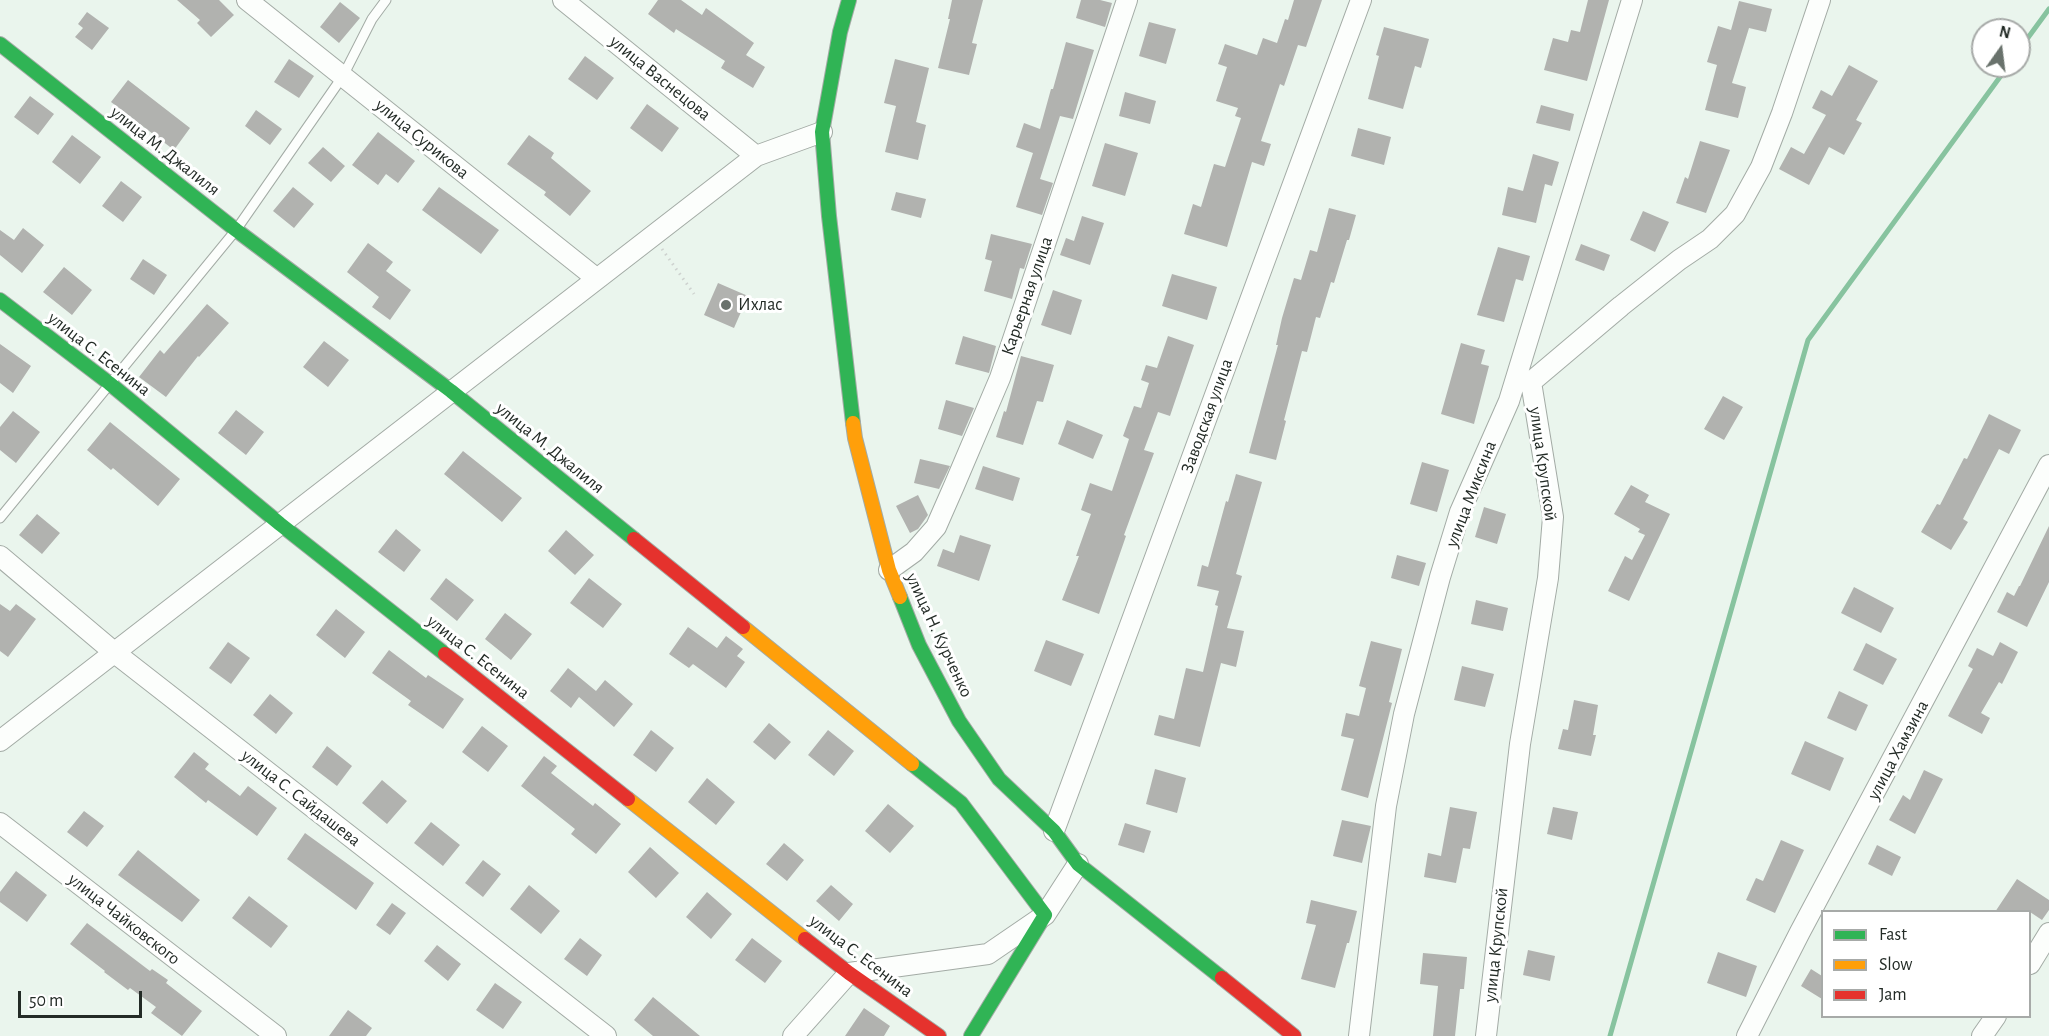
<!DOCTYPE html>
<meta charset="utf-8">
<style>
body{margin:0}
#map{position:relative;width:2049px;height:1036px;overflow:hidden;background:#eaf5ed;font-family:"Alegreya Sans",sans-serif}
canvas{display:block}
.legend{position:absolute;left:1821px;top:910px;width:210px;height:108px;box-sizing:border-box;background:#fff;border:2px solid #a7aaa8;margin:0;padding:8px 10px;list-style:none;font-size:18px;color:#232b26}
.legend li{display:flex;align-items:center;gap:12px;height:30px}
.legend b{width:30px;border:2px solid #a7aaa8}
.north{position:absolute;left:1971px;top:18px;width:60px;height:60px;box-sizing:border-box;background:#fff;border:2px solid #a7aaa8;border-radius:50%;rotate:14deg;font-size:16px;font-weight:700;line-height:24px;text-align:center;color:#232b26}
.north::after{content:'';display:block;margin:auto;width:21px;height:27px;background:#69726c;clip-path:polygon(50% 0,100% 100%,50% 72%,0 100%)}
.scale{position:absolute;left:18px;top:991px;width:124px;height:27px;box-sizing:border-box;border:3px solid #232b26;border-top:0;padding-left:8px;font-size:18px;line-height:21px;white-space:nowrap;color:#232b26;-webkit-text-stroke:4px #fff;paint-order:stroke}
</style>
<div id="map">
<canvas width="2049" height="1036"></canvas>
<ul class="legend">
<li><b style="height:8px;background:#30b455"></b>Fast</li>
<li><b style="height:8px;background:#ff9f0a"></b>Slow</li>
<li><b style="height:8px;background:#e5322d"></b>Jam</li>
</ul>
<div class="north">N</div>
<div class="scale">50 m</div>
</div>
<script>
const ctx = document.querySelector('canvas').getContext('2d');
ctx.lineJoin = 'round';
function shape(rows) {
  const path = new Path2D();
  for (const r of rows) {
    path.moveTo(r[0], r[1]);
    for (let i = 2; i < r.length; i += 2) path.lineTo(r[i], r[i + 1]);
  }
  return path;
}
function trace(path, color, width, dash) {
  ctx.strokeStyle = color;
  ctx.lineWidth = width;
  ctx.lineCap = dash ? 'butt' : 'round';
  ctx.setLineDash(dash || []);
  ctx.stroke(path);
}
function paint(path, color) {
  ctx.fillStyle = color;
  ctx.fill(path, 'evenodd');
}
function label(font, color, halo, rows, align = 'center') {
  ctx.font = font + ' "Alegreya Sans",sans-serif';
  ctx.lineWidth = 6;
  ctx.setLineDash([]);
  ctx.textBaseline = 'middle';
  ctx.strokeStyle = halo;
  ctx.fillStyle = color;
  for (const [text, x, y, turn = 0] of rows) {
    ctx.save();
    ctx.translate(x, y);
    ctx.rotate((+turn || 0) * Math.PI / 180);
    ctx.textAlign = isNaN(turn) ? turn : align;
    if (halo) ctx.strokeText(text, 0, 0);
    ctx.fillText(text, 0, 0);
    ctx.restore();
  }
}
trace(shape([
 [2019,50,2049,9],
 [1610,1036,1808,340,2008,66]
]), '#87c39f', 5);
paint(shape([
 [177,0,219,0,234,15,211,37,197,23,200,20],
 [658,0,681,0,702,15,706,8,754,43,746,55,765,67,753,88,721,68,725,61,676,29,674,33,648,14],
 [952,0,983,0,972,43,977,44,969,75,938,68,950,19,948,19],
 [1081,0,1100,0,1112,3,1105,27,1076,18],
 [1294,0,1322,0,1306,47,1298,45,1284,86,1280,84,1261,141,1271,144,1264,166,1252,162,1227,247,1184,234,1193,204,1201,207,1214,164,1225,167,1241,118,1235,116,1238,108,1216,101,1227,67,1218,64,1225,44,1257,55,1263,38,1277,43,1285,19,1288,20],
 [1588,0,1609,0,1587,81,1544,70,1553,38,1568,42,1571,30,1580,32],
 [1739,1,1772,9,1766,32,1749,28,1732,83,1746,87,1738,118,1705,110,1717,65,1707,62,1718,26,1731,30],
 [340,2,360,18,339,43,320,27],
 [87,12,109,28,92,50,75,37,83,28,78,24],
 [1149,22,1176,29,1166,64,1139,56],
 [1384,27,1429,39,1421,68,1415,66,1403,109,1368,99,1379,56,1376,55],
 [1066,42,1094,50,1073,119,1060,116,1040,179,1053,183,1042,215,1016,207,1033,153,1016,147,1024,123,1040,129,1051,89,1053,89],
 [585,56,614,78,597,100,568,79],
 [289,59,314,76,299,98,274,82],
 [895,59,929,68,916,122,926,125,918,160,885,152,896,106,884,103],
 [1849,65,1878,81,1856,120,1862,123,1844,155,1829,147,1809,185,1779,169,1791,147,1804,154,1826,115,1812,108,1821,90,1832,96],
 [128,80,190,128,174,150,111,102],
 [1125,92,1156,101,1150,124,1119,116],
 [30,96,54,114,38,135,14,117],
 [647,104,679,128,662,152,630,128],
 [1541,105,1574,114,1570,131,1536,123],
 [256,110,282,129,270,145,245,126],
 [1358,128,1391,137,1384,165,1351,156],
 [378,132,415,161,398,183,386,174,378,185,352,165],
 [72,135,101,157,80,184,52,162],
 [529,135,554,153,551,158,591,191,570,216,544,195,546,192,507,164],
 [1700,141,1730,150,1706,213,1676,203,1685,177,1688,179],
 [1105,143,1138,153,1125,196,1092,186],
 [323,147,345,166,331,182,308,163],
 [1533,154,1559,162,1552,186,1545,184,1536,223,1502,215,1508,187,1523,191],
 [121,181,142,197,123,222,102,206],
 [293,187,314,204,294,228,273,211],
 [439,187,499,230,481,254,422,210],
 [896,192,926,199,921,218,891,210],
 [1329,208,1356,215,1349,240,1347,240,1334,283,1331,282,1320,318,1316,317,1307,352,1302,351,1284,420,1286,421,1276,460,1249,453,1278,345,1276,345,1282,318,1294,278,1301,280,1310,250,1317,252],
 [1643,211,1669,222,1655,252,1630,240],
 [1082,216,1104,223,1090,265,1060,255,1066,238,1074,241],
 [23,228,44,245,22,273,0,255,0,230,14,240],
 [991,234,1032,244,1024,269,1020,268,1012,299,984,291,992,261,985,259],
 [368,243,393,262,386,271,411,290,390,320,372,307,379,297,347,272],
 [1581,244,1610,255,1604,271,1575,260],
 [1498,247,1530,256,1523,281,1516,279,1504,322,1477,315],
 [143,259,167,275,154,295,130,279],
 [64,267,92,290,72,315,43,292],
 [1172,274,1217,287,1207,320,1162,306],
 [718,283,748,296,734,328,704,315],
 [1053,290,1082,300,1071,335,1041,325],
 [207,304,229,323,199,357,198,356,166,397,139,377,160,350,164,354],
 [963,336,996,346,989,373,955,364],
 [1168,336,1194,345,1170,416,1158,412,1144,450,1154,453,1124,535,1126,536,1099,614,1062,600,1079,556,1076,556,1091,514,1081,510,1090,483,1112,491,1129,439,1123,436,1134,406,1141,408,1149,383,1141,380,1146,365,1157,368],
 [324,341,349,360,328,387,303,367],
 [1461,343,1485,350,1481,364,1489,366,1474,424,1441,414],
 [0,344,31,366,13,393,0,383],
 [1021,356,1054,365,1043,402,1037,401,1023,445,996,437,1004,411,1006,412],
 [1723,396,1743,407,1724,440,1704,429],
 [946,400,974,408,962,436,938,429],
 [236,410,264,432,246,455,218,433],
 [13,411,40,432,16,463,0,450,0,427],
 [1989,414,2021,430,2009,454,1999,449,1963,519,1968,522,1951,550,1921,532,1937,504,1940,505,1964,458,1967,459],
 [1067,420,1103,435,1093,459,1058,444],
 [110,422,180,479,158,506,113,468,111,470,87,450],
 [463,451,522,498,502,522,444,474],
 [920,459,950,466,939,489,914,483],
 [1422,462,1449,470,1437,512,1410,504],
 [983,466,1020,478,1013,501,975,489],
 [1236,474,1262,482,1236,574,1242,576,1227,628,1244,631,1236,667,1221,663,1200,747,1154,735,1159,715,1174,719,1186,668,1203,672,1218,606,1215,605,1219,591,1197,586,1202,565,1208,567,1226,501,1228,502],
 [1631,485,1649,495,1645,502,1670,514,1629,601,1608,591,1625,556,1632,560,1645,535,1638,532,1640,529,1614,514],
 [918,495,928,515,918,529,910,533,896,506],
 [1484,507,1506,514,1497,544,1475,537],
 [37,514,60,533,42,554,19,535],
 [2049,526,2049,582,2027,627,1997,612,2007,592,2014,596,2019,586,2020,586],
 [396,529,421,550,404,572,378,552],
 [566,530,594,555,575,575,548,551],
 [960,535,991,545,979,581,937,566,943,549,954,553],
 [1397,555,1426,563,1419,586,1391,578],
 [446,578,474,600,457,621,430,599],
 [589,578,622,604,603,628,570,603],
 [1854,587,1894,608,1881,633,1841,613],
 [1476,600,1508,608,1503,631,1471,624],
 [0,604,10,611,16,604,36,619,8,657,0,651],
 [336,609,365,632,345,658,316,635],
 [505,613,532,634,511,660,485,639],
 [688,627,717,648,726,636,743,649,737,656,745,662,726,688,693,664,689,668,669,654],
 [1046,640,1084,654,1071,686,1034,671],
 [1371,641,1402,649,1389,702,1392,703,1368,798,1341,790,1354,739,1341,736,1346,713,1359,716,1366,688,1359,686],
 [228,642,250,658,231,684,209,668],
 [2000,642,2018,652,2002,684,1999,682,1981,713,1990,718,1982,734,1948,716,1973,669,1968,666,1977,648,1993,656],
 [1866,643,1897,659,1883,685,1853,670],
 [389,650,426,678,428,675,464,699,443,729,408,705,411,701,372,673],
 [1462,666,1494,674,1485,707,1454,700],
 [568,668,596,691,605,680,633,704,614,727,579,697,571,708,550,691],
 [1839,691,1868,705,1856,731,1827,718],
 [270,694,293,713,276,734,253,715],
 [1574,700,1598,705,1593,735,1596,735,1591,756,1558,749,1563,729,1568,730],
 [769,723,791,742,775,760,753,742],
 [482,726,508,746,488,772,462,752],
 [651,730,674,748,656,772,633,755],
 [828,730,854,751,834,776,808,755],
 [1805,741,1844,758,1830,791,1791,774],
 [327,746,352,766,337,786,312,767],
 [194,752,209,764,205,769,240,796,248,786,277,808,257,836,208,800,206,803,174,777],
 [544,756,557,766,551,773,593,806,595,803,621,824,596,854,571,834,575,829,521,786],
 [1155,769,1186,778,1177,813,1146,804],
 [1924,770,1943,779,1915,834,1889,820,1903,795,1910,800],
 [707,778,735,802,716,825,688,802],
 [382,780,407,801,387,824,362,803],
 [888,804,914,826,890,853,865,831],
 [1450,807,1477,812,1470,849,1463,848,1456,883,1424,877,1428,853,1441,856],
 [1553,807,1578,812,1572,840,1547,834],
 [84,811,104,826,87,847,67,832],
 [1342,820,1371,826,1362,863,1333,856],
 [431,822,460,845,443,866,414,843],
 [1125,823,1151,831,1144,853,1118,845],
 [305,833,374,883,356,910,287,859],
 [1781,840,1804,850,1775,913,1746,900,1756,878,1763,881],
 [784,843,804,860,787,881,766,864],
 [1877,845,1901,857,1892,876,1868,864],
 [650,847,679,873,656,898,628,872],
 [138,850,200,900,182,922,118,875],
 [483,860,501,874,483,897,465,883],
 [16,871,47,895,27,922,0,902,0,892],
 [2017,879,2049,900,2049,910,2042,920,2030,912,1995,912],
 [529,885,560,911,541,934,510,909],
 [831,885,853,904,839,921,816,901],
 [707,892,732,914,711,939,686,917],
 [249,896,288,926,271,948,232,918],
 [1311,900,1357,911,1349,943,1347,943,1335,988,1301,979,1316,925,1306,923],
 [392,903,406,913,390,935,376,925],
 [87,923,150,971,152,969,168,980,166,983,202,1011,182,1036,151,1013,156,1007,130,988,128,990,104,972,105,971,70,944],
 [580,938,602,955,587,976,564,959],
 [752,938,782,961,765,983,735,960],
 [437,945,461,964,448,981,424,961],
 [1528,950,1555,956,1550,981,1523,975],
 [1718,952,1757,966,1746,997,1707,983],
 [1423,953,1467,957,1464,989,1460,989,1455,1036,1433,1036,1438,986,1420,984],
 [1811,969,1822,976,1822,999,1801,986],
 [495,983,522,1002,503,1029,476,1010],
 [653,997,700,1036,653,1036,634,1020],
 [864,1008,890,1026,884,1036,845,1036],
 [348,1010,372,1028,366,1036,329,1036]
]), '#b1b2af');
const lane = shape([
 [0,518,236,230,343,76,372,19,386,0]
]);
const street = shape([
 [247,0,596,278],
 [563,0,756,156],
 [0,556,115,653,606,1036],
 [889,570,914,552,936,527,954,486,1000,378,1127,0],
 [0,741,756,156,822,132],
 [0,823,276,1036],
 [1054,831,1361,0],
 [2030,964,2049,933],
 [793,1036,849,973,988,954,1045,915,1078,864],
 [1359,1036,1386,806,1404,714,1440,577,1460,512,1509,401,1632,0],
 [1486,1036,1520,744,1548,578,1553,517,1531,382,1621,306,1679,260,1710,239,1735,214,1761,167,1782,113,1820,0],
 [1747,1036,1800,932,2049,465],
 [1982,1036,1996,1016]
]);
const fast = shape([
 [849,0,840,32,822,132,829,216,853,423],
 [0,44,236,230,451,391,634,539],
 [0,300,109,383,280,524,445,654],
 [900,597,919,645,959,721,999,779,1054,831,1078,864,1222,978],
 [912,764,961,803,1045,915,971,1036]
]);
const slow = shape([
 [853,423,855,438,889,570,900,597],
 [743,627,912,764],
 [628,799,805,939]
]);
const jam = shape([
 [634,539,743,627],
 [445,654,628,799],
 [805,939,849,973,939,1036],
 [1222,978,1294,1036]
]);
trace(lane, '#a3aba5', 11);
trace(street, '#a3aba5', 22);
trace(fast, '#a3aba5', 16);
trace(slow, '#a3aba5', 16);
trace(jam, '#a3aba5', 16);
trace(shape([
 [662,249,694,294]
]), '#ced2cf', 3, [1.5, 4.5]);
trace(lane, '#fcfefc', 9);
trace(street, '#fcfefc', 20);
trace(fast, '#30b455', 14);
trace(slow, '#ff9f0a', 14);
trace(jam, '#e5322d', 14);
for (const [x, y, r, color] of [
 [726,305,6,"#69726c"]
]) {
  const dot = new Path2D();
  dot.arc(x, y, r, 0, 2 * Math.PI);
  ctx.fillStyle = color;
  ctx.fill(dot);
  trace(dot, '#fff', 2);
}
label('18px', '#232b26', '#fff', [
 ["улица Васнецова",660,78,39],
 ["улица Сурикова",422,139,39],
 ["улица М. Джалиля",165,151,38],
 ["Карьерная улица",1027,296,-71],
 ["улица С. Есенина",99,354,38],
 ["Заводская улица",1207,416,-70],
 ["улица М. Джалиля",550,448,39],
 ["улица Крупской",1543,464,82],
 ["улица Миксина",1471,494,-69],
 ["улица Н. Курченко",939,635,65],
 ["улица С. Есенина",478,657,38],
 ["улица Хамзина",1898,750,-62],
 ["улица С. Сайдашева",301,798,38],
 ["улица Чайковского",124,919,38],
 ["улица Крупской",1496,945,-84],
 ["улица С. Есенина",861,956,37]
]);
label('18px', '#232b26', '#fff', [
 ["Ихлас",738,305]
], 'left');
</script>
